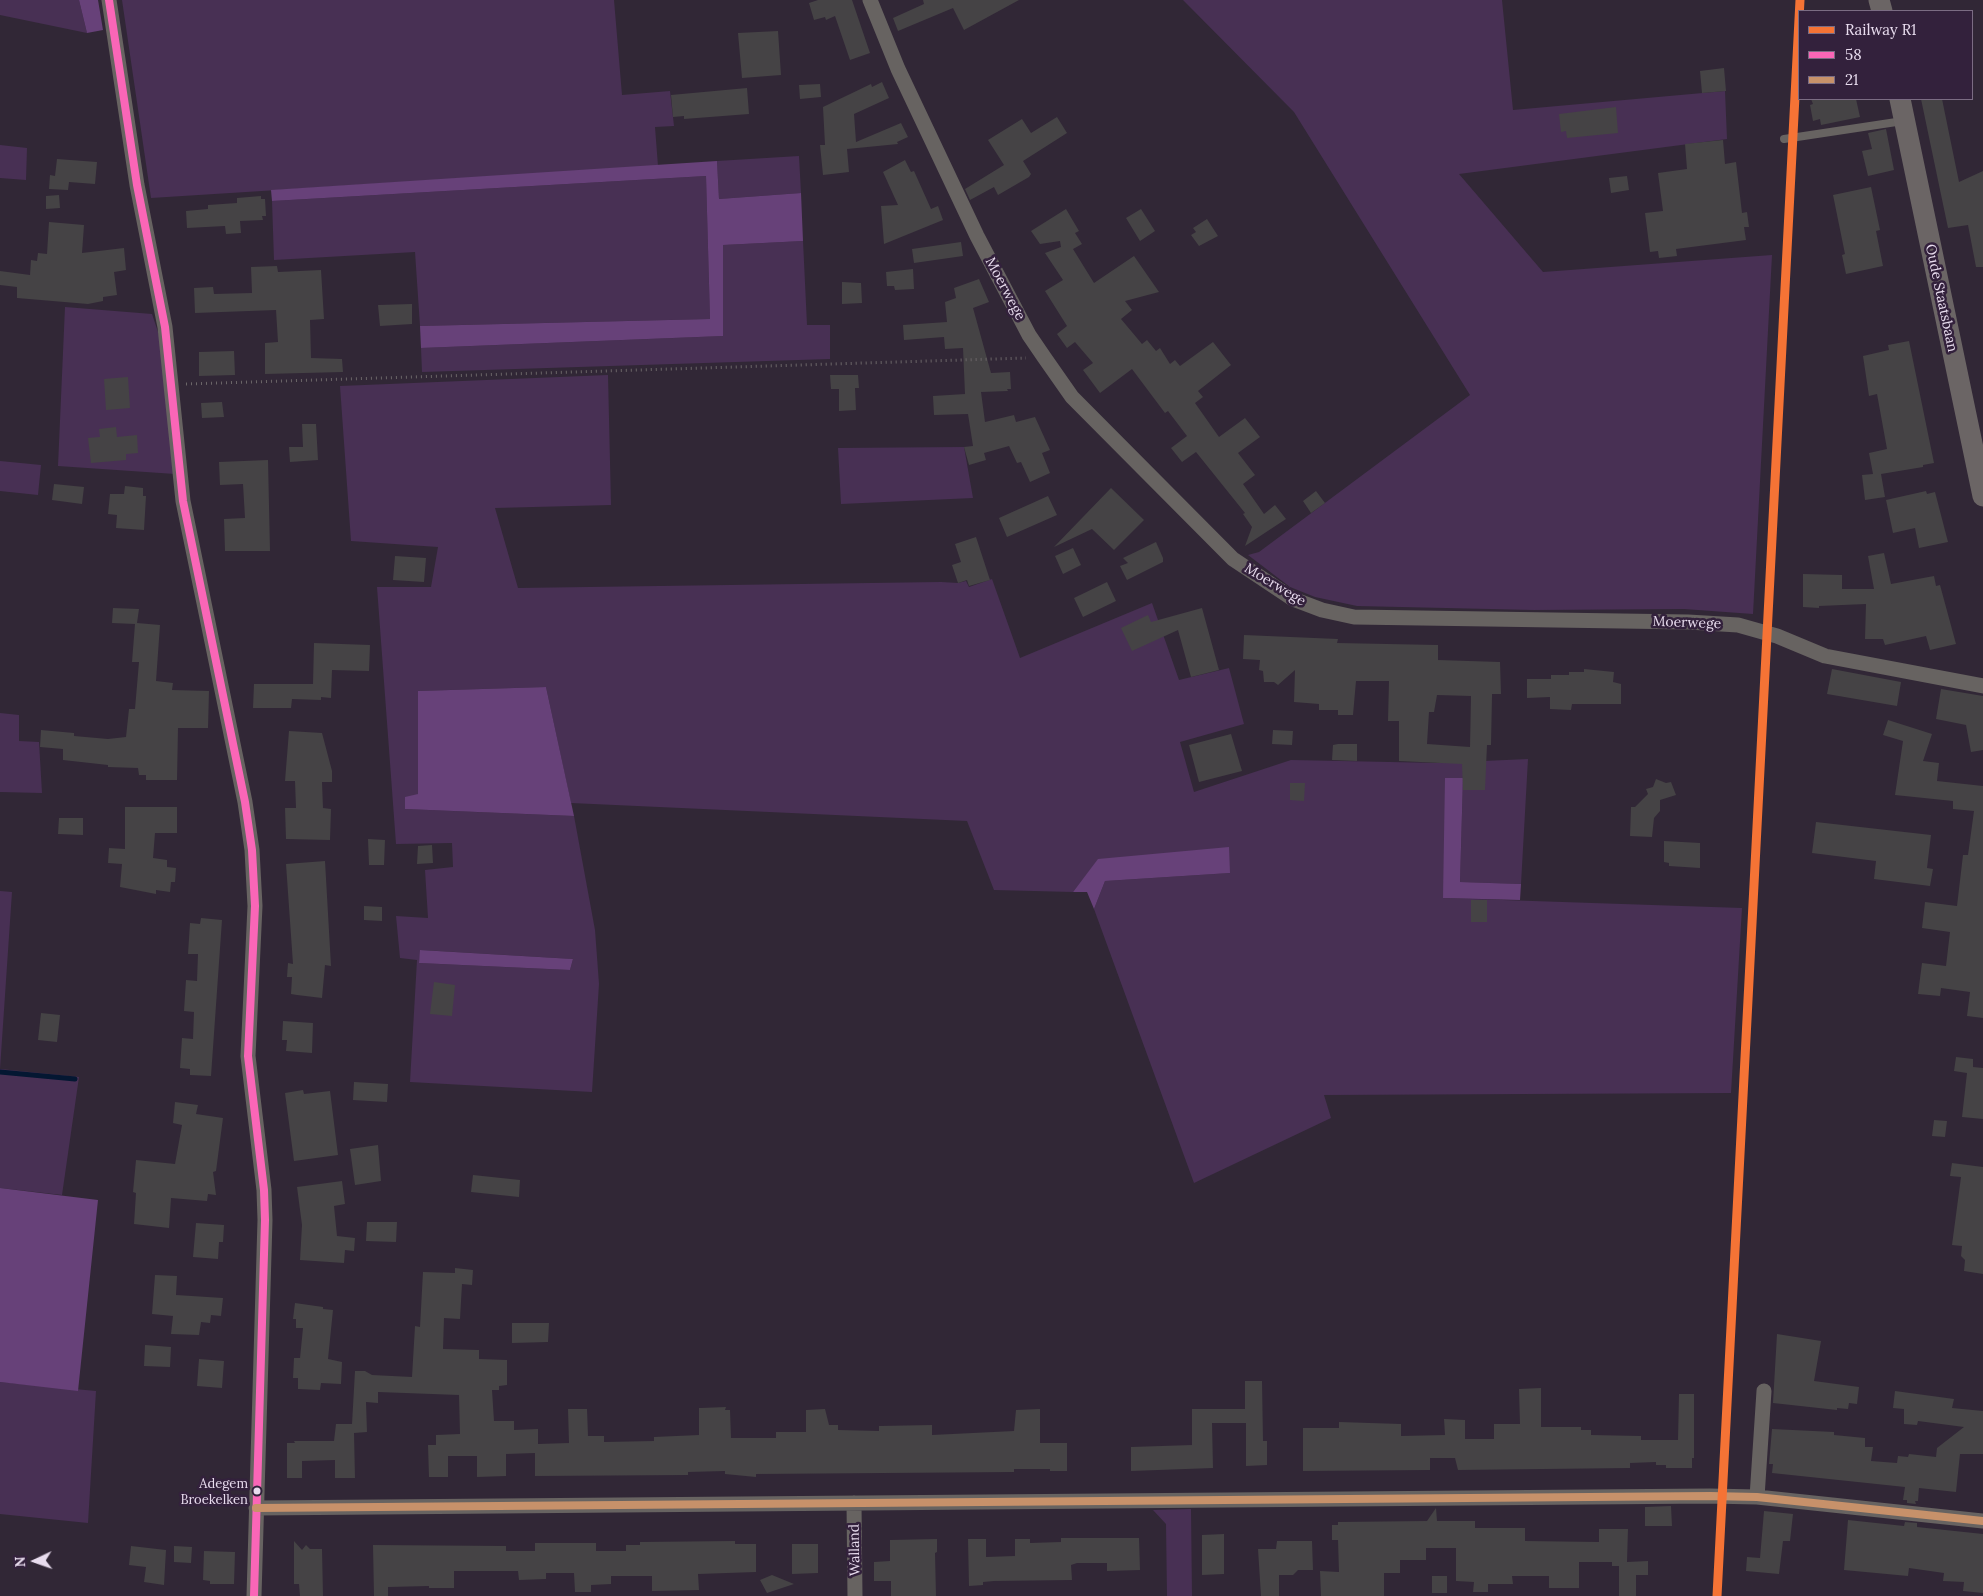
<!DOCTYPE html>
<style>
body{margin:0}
#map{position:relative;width:1983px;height:1596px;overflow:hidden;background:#312736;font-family:Lora,serif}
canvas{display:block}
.legend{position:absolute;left:1798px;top:10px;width:175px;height:90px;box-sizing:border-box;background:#33213c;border:1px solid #7b6c83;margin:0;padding:6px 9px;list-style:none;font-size:15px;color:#e8dcee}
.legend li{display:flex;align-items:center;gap:10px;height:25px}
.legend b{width:25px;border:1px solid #7b6c83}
.north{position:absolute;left:10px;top:1536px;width:50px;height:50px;-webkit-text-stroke:4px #33213c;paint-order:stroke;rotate:267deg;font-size:14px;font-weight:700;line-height:20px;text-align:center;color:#e8dcee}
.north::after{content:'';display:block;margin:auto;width:18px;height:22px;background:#e8dcee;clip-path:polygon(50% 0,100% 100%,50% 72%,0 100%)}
</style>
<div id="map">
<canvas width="1983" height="1596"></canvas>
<ul class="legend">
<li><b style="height:6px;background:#f57335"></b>Railway R1</li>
<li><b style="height:6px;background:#fa66b7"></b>58</li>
<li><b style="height:6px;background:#c7916a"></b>21</li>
</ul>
<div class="north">N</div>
</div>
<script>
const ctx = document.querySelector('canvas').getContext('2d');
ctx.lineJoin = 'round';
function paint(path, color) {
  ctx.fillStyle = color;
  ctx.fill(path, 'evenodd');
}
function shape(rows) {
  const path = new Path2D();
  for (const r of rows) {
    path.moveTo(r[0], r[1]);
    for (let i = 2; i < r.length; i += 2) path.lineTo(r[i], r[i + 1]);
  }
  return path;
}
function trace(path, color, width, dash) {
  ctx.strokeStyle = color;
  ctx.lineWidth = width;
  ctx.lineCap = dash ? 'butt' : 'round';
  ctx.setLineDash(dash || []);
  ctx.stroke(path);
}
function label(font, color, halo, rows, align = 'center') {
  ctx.font = font + ' Lora,serif';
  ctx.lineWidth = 5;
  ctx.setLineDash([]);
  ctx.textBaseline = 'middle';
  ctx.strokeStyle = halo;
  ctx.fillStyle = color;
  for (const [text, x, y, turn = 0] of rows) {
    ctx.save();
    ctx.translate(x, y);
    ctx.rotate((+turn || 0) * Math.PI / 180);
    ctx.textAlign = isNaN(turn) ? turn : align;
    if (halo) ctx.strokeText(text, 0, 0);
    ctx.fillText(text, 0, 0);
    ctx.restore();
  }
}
paint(shape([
 [0,0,79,0,87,33,0,15],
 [122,0,614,0,622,95,670,91,674,126,655,127,658,166,151,198],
 [1183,0,1502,0,1513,110,1725,91,1727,139,1459,174,1543,272,1772,255,1753,614,1684,609,1534,610,1357,606,1315,597,1290,587,1248,555,1259,552,1470,395,1294,112],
 [0,145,27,148,26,180,0,178],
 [799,156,801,193,719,199,717,161],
 [706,176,710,319,420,326,415,252,274,260,272,201],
 [803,241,807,325,830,325,830,359,422,372,421,348,723,336,723,245],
 [65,307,152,314,161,341,175,474,58,466],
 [608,375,611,505,495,508,518,588,941,582,958,583,966,581,969,587,992,579,1020,658,1152,603,1179,680,1229,668,1244,724,1180,742,1194,792,1291,760,1439,763,1528,759,1521,884,1460,882,1463,779,1443,898,1742,908,1731,1093,1324,1095,1331,1118,1194,1183,1094,909,1105,881,1230,873,1099,859,1073,892,994,890,967,821,571,803,546,687,418,691,418,794,405,809,574,816,595,930,599,984,592,1092,410,1082,417,960,400,958,396,916,428,918,425,870,453,867,452,843,396,844,377,587,431,587,438,547,351,541,340,386],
 [421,950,573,959,570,970,419,963],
 [964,447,973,498,841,504,838,448],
 [0,461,41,465,38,495,0,491],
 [0,713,19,715,19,741,39,742,42,793,0,792],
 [0,891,12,892,0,1069,79,1077,62,1195,0,1188],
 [0,1382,96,1391,88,1523,0,1514],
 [1191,1509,1192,1596,1167,1596,1166,1524,1153,1510]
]), '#483054');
paint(shape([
 [79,0,98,0,103,30,87,33],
 [717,161,719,199,801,193,803,241,723,245,723,336,421,348,420,326,710,319,706,176,272,201,271,190],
 [546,687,574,816,405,809,405,797,418,794,418,691],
 [1445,778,1463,778,1460,882,1521,884,1520,900,1443,898],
 [1229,847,1230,873,1105,881,1094,909,1087,892,1073,892,1098,859],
 [420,950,573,959,570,970,419,963],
 [0,1188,98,1200,78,1391,0,1382]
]), '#674179');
trace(shape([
 [0,1072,75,1079]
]), '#041732', 5);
paint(shape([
 [818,0,852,0,870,53,850,60,835,16,826,20,825,17,814,20,809,3],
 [923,0,1019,0,964,30,953,8,898,31,893,18,924,4],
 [778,31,781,75,742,78,738,33],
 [1724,68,1726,91,1702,93,1700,71],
 [882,82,889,98,854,114,856,142,901,123,908,137,897,142,898,144,847,149,849,172,823,175,820,145,825,145,823,107,871,84,872,87],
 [820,84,821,97,800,99,799,85],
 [747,88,749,114,684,119,684,116,673,117,671,95],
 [1811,99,1856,99,1860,117,1821,125,1820,119,1813,121,1810,105,1813,104],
 [1921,99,1942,99,1959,182,1983,171,1983,267,1976,267,1968,225,1948,228],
 [1616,107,1618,133,1567,138,1566,131,1561,132,1559,114],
 [1057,117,1067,133,1023,161,1031,174,1029,177,998,195,994,187,970,200,965,189,1004,165,988,140,1022,119,1031,133],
 [1886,129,1894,170,1868,176,1862,151,1872,149,1868,133],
 [1723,140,1725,164,1736,162,1742,213,1747,212,1749,227,1744,227,1746,240,1676,249,1677,256,1659,258,1658,251,1650,252,1645,213,1663,211,1658,173,1687,169,1685,144],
 [57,159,97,162,95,184,69,182,68,190,49,189,50,175,55,176],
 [905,160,911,172,914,171,931,209,938,206,943,220,884,244,881,206,898,205,883,172],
 [1627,176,1629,190,1611,193,1609,178],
 [1871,187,1880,230,1876,231,1883,266,1846,274,1842,255,1845,254,1833,195],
 [59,195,60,208,46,209,46,196],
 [261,196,261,199,265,199,266,216,262,216,263,220,240,221,241,233,226,234,225,226,187,228,186,211,208,209,208,205,237,203,237,198],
 [1066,209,1079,231,1075,233,1082,244,1073,249,1094,283,1134,256,1159,292,1125,301,1132,310,1121,319,1142,344,1147,340,1156,351,1160,348,1170,364,1175,360,1180,366,1213,342,1231,365,1198,391,1203,397,1195,403,1219,437,1245,418,1260,437,1238,453,1255,475,1243,484,1264,514,1275,505,1286,519,1245,546,1252,527,1243,514,1245,513,1196,452,1182,462,1171,448,1187,436,1168,411,1165,413,1132,369,1100,393,1083,370,1093,363,1075,342,1067,348,1057,334,1067,326,1045,291,1063,280,1045,253,1061,247,1060,241,1040,244,1031,231],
 [1141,209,1155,231,1140,241,1126,218],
 [1207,219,1218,236,1199,246,1191,235,1196,232,1193,228],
 [49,222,84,225,82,253,124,248,126,270,114,272,117,295,103,297,103,301,88,304,17,298,17,287,0,285,0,271,30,275,31,260,37,261,38,253,47,254],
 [961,242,963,256,914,263,912,249],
 [277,266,278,272,321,270,324,319,310,320,311,358,342,359,343,372,265,374,265,343,278,342,276,310,195,313,194,288,213,287,214,294,252,293,251,267],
 [913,269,914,289,895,290,894,286,887,286,886,272],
 [979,279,989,302,973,308,991,373,1010,372,1011,389,1007,389,1008,391,981,392,985,422,1014,415,1016,422,1035,417,1050,450,1042,453,1050,473,1030,482,1021,462,1017,463,1009,446,984,453,986,460,969,465,964,447,973,446,968,414,934,415,933,396,965,394,963,348,945,349,944,337,904,340,903,325,947,322,945,302,956,298,954,288],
 [842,282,861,283,862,303,842,304],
 [412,304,412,324,380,326,378,305],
 [1909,341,1934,463,1923,465,1923,467,1881,474,1885,497,1865,500,1862,475,1873,474,1869,453,1887,449,1877,394,1869,396,1863,356,1889,350,1888,345],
 [234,351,235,375,199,376,199,352],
 [830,375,858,375,859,388,855,388,856,410,839,411,839,389,831,389],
 [128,377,130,408,106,410,104,379],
 [222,402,224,417,202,418,201,403],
 [302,424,316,424,318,460,290,462,289,447,303,447],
 [116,427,117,437,137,435,138,453,126,454,126,460,91,463,88,438,100,437,99,429],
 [268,460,270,551,225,551,224,519,245,518,243,484,220,485,219,462],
 [54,484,84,487,82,504,52,500],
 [125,486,143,488,143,496,146,496,144,530,116,528,117,515,108,514,110,494,124,494],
 [1111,488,1144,520,1114,550,1092,529,1054,547],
 [1316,491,1325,503,1311,513,1303,501],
 [1926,491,1927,494,1935,492,1948,542,1919,548,1915,528,1893,533,1886,500],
 [1048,496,1057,515,1007,537,999,518],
 [976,537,990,580,969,586,967,580,958,583,952,565,961,562,955,544],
 [1156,542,1163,558,1163,562,1127,580,1120,566,1128,563,1123,558],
 [1073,548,1081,565,1063,574,1055,556],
 [1884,553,1891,584,1934,576,1936,586,1940,585,1956,644,1930,650,1926,636,1885,645,1883,639,1865,639,1866,604,1819,606,1819,608,1803,607,1803,574,1842,575,1842,589,1874,589,1868,556],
 [395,556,426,558,424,582,393,580],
 [1107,582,1116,601,1083,617,1074,598],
 [113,608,139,609,137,623,160,625,156,681,173,683,172,690,209,691,208,728,178,728,177,780,146,780,146,775,139,775,138,768,108,767,108,765,63,760,63,749,40,747,41,730,74,733,74,736,108,739,126,737,129,709,135,709,139,662,132,662,135,624,112,623],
 [1202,608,1219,670,1191,677,1178,630,1132,651,1121,628,1148,615,1151,622],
 [1244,635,1338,639,1337,643,1438,645,1438,660,1500,662,1501,694,1492,694,1492,696,1491,745,1487,745,1485,790,1463,790,1462,764,1399,761,1399,721,1388,721,1389,681,1356,681,1353,715,1338,715,1338,710,1319,710,1319,704,1294,702,1295,670,1278,685,1274,682,1264,682,1263,671,1259,670,1260,660,1243,659],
 [1437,695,1471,696,1470,747,1427,744,1429,712,1434,712],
 [314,643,370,645,369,671,332,670,331,698,321,697,321,700,292,699,291,708,253,708,254,684,313,684],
 [1584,669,1614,672,1613,682,1621,684,1621,704,1572,704,1571,710,1550,709,1550,697,1527,698,1527,679,1551,679,1551,675,1569,675,1569,672,1584,672],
 [1832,669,1901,682,1897,706,1827,694],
 [1941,689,1983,696,1983,750,1971,752,1966,725,1936,719],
 [1888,720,1932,734,1923,761,1939,763,1937,781,1983,786,1983,1018,1967,1016,1970,992,1941,988,1940,996,1918,994,1922,963,1946,966,1950,932,1922,928,1925,902,1957,906,1963,855,1968,855,1974,811,1953,809,1953,801,1895,795,1903,741,1883,735],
 [1273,730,1293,731,1292,745,1272,744],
 [289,731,322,733,332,771,332,782,322,782,323,808,331,809,330,840,286,839,285,808,296,808,295,781,285,781],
 [1231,734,1242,771,1199,782,1189,745],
 [1338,744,1357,744,1357,761,1332,760,1333,745],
 [1656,779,1666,783,1671,782,1676,795,1660,800,1660,811,1654,818,1652,837,1630,836,1631,807,1635,807,1648,794,1646,789,1653,787],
 [1290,783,1305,783,1304,801,1290,800],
 [125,807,177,807,177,833,155,833,153,858,167,860,167,867,176,868,175,882,171,882,170,892,156,890,156,894,120,887,122,864,108,863,109,848,125,849],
 [59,818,83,818,83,835,58,834],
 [1816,822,1931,835,1927,868,1933,869,1930,886,1874,879,1876,861,1812,853],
 [368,839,385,840,384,865,369,865],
 [1664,841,1700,843,1700,868,1669,866,1669,863,1664,862],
 [432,845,433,863,417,864,418,846],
 [325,861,331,966,325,965,322,998,297,995,291,994,292,977,287,977,288,963,293,964,286,864],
 [1471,900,1487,900,1487,922,1471,922],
 [364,906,382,907,382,921,364,920],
 [201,918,222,920,211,1076,190,1075,190,1069,180,1068,182,1038,193,1039,194,1012,184,1011,186,980,197,981,198,954,188,954,190,923,200,924],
 [434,982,455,985,452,1016,430,1014],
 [41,1013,60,1015,57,1042,38,1040],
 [283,1021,313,1023,312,1053,286,1051,287,1040,282,1040],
 [1956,1057,1973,1059,1973,1067,1983,1068,1983,1119,1962,1117,1967,1073,1954,1071],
 [354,1082,388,1084,387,1102,353,1100],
 [303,1090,304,1094,330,1091,338,1155,294,1161,285,1093],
 [175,1102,198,1105,196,1114,223,1118,216,1171,213,1172,216,1195,208,1194,207,1201,171,1198,169,1228,134,1224,136,1193,133,1192,136,1160,175,1164,182,1125,173,1123],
 [1934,1120,1947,1121,1945,1137,1932,1136],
 [378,1145,381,1181,355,1185,350,1149],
 [1952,1163,1983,1167,1983,1274,1964,1271,1965,1260,1961,1256,1962,1246,1952,1245,1961,1177,1950,1176],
 [473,1175,520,1180,519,1197,471,1192],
 [342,1181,345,1204,334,1206,337,1236,355,1238,354,1251,345,1250,344,1263,300,1260,302,1225,297,1187],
 [367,1222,397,1222,396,1242,366,1241],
 [196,1223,224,1225,223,1242,219,1242,218,1259,193,1257],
 [455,1268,473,1270,472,1285,462,1284,460,1319,444,1318,443,1349,479,1350,479,1359,507,1360,507,1385,499,1386,499,1390,492,1390,494,1421,514,1421,514,1430,538,1429,538,1444,569,1443,568,1409,587,1409,588,1436,604,1436,604,1442,654,1441,654,1437,699,1435,699,1408,701,1408,726,1407,725,1410,730,1410,731,1438,776,1438,776,1432,806,1432,806,1410,825,1409,829,1425,838,1425,838,1430,879,1431,879,1426,932,1425,932,1435,1014,1431,1016,1410,1040,1409,1040,1443,1067,1443,1067,1471,1050,1471,1050,1469,1014,1469,1014,1472,756,1474,756,1477,725,1474,725,1471,688,1472,688,1475,535,1476,535,1453,506,1454,506,1476,477,1477,477,1456,448,1456,448,1477,429,1477,428,1445,436,1445,436,1435,460,1434,459,1395,378,1392,378,1403,366,1402,367,1432,354,1433,355,1478,335,1478,335,1460,302,1461,302,1478,287,1478,287,1443,295,1443,294,1441,334,1441,336,1424,352,1424,355,1371,365,1371,372,1375,412,1377,415,1326,420,1327,423,1272,455,1273],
 [155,1275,177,1276,176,1295,223,1298,221,1316,211,1315,210,1323,201,1322,199,1335,171,1334,173,1316,152,1314],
 [295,1303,323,1307,323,1309,333,1310,328,1359,342,1362,341,1384,321,1383,320,1390,298,1389,298,1378,293,1378,294,1358,300,1358,303,1328,296,1328,296,1319,293,1319],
 [512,1323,549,1323,548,1342,512,1343],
 [1777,1334,1821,1341,1814,1381,1859,1387,1857,1404,1849,1403,1848,1409,1837,1408,1837,1410,1773,1403],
 [145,1345,171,1347,170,1367,144,1366],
 [199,1359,224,1361,222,1388,197,1386],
 [1245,1381,1262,1381,1263,1441,1267,1441,1267,1465,1246,1466,1246,1423,1212,1423,1213,1468,1131,1471,1131,1447,1192,1445,1192,1409,1245,1409],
 [1541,1388,1541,1427,1581,1427,1581,1430,1591,1430,1591,1435,1641,1436,1641,1440,1678,1440,1679,1394,1694,1394,1694,1458,1692,1458,1692,1468,1666,1468,1666,1465,1656,1465,1656,1462,1630,1463,1630,1468,1458,1470,1455,1458,1430,1458,1430,1470,1303,1471,1303,1428,1339,1428,1339,1422,1401,1424,1401,1436,1445,1435,1444,1419,1465,1420,1465,1439,1494,1439,1494,1424,1520,1424,1519,1389],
 [1895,1391,1954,1399,1952,1408,1983,1411,1983,1454,1960,1454,1956,1492,1919,1488,1918,1501,1915,1501,1916,1504,1907,1503,1907,1500,1903,1500,1905,1487,1772,1473,1773,1464,1769,1464,1772,1429,1834,1432,1834,1435,1865,1438,1865,1447,1873,1447,1871,1461,1897,1463,1898,1456,1908,1457,1909,1454,1936,1457,1937,1448,1964,1427,1918,1421,1917,1425,1904,1424,1904,1409,1893,1408],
 [1671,1506,1672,1526,1645,1526,1645,1507],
 [1436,1508,1437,1521,1475,1521,1475,1528,1525,1528,1525,1541,1599,1542,1599,1529,1628,1529,1627,1562,1648,1561,1648,1575,1636,1575,1636,1596,1619,1596,1619,1566,1612,1566,1612,1562,1579,1562,1579,1588,1549,1588,1549,1576,1512,1576,1513,1584,1488,1584,1488,1592,1473,1592,1474,1582,1456,1581,1456,1548,1426,1548,1426,1560,1400,1560,1400,1573,1384,1573,1384,1596,1321,1596,1320,1571,1339,1572,1338,1540,1332,1540,1332,1525,1338,1525,1338,1522,1427,1521],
 [1764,1511,1793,1514,1790,1541,1783,1541,1779,1574,1746,1571,1747,1557,1760,1558],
 [1848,1520,1904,1526,1905,1522,1917,1523,1917,1527,1983,1534,1983,1593,1963,1591,1964,1582,1943,1581,1944,1573,1909,1568,1908,1576,1844,1570],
 [1224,1534,1224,1574,1202,1575,1202,1535],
 [1061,1538,1139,1538,1140,1570,1107,1571,1107,1563,1077,1563,1071,1565,1072,1580,994,1581,983,1582,983,1585,969,1586,968,1539,986,1539,986,1557,1015,1556,1015,1539,1030,1539,1030,1543,1061,1542],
 [937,1539,937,1552,935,1553,936,1596,891,1596,891,1581,874,1581,874,1562,890,1561,890,1540],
 [294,1541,302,1550,306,1545,310,1549,322,1549,323,1596,300,1596,299,1584,294,1584],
 [735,1541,735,1544,756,1544,756,1572,698,1574,699,1590,652,1591,652,1576,611,1576,611,1584,591,1585,591,1592,575,1592,574,1573,546,1573,546,1579,519,1580,518,1571,454,1571,454,1588,429,1588,429,1586,388,1587,388,1596,374,1596,373,1545,506,1546,506,1551,535,1551,535,1543,596,1543,596,1551,626,1551,626,1545,640,1545,640,1542],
 [1277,1541,1312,1541,1313,1570,1298,1570,1293,1575,1279,1575,1279,1596,1261,1596,1258,1549,1276,1549],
 [792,1544,818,1544,818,1573,792,1574],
 [131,1546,166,1550,164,1585,144,1582,146,1567,129,1565],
 [174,1546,192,1547,191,1563,174,1562],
 [204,1551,235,1552,234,1584,210,1584,210,1581,203,1580],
 [772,1575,794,1584,767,1593,760,1580],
 [1432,1576,1447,1576,1447,1593,1432,1593]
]), '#454345');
trace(shape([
 [186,384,1026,358]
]), '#6b6668', 3, [1, 4]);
trace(shape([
 [1784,139,1903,121]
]), '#676361', 8);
trace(shape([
 [109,0,137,185,165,327,183,501,245,802,252,850,255,906,248,1056,264,1190,265,1220,254,1596],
 [870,0,898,69,977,236,1029,335,1044,357,1072,397,1233,559,1293,599,1322,610,1354,617,1688,622,1738,625,1777,636,1825,656,1983,686],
 [1757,1497,1764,1391],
 [854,1503,855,1596],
 [256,1508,1710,1496,1757,1497,1983,1521]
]), '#676361', 15);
trace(shape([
 [1879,0,1882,11],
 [1900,99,1983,496]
]), '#6b6565', 21);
trace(shape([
 [109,0,137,185,165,327,183,501,245,802,252,850,255,906,248,1056,264,1190,265,1220,254,1596]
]), '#fa66b7', 8);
trace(shape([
 [256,1508,1710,1496,1757,1497,1983,1521]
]), '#c7916a', 8);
trace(shape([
 [1717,1596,1800,0]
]), '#f57335', 9);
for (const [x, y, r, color] of [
 [257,1491,4.5,"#e8dcee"]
]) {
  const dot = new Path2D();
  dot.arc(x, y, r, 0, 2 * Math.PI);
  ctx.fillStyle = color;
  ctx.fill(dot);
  trace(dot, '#33213c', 2);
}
label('13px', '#e8dcee', '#33213c', [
 ["Adegem",248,1484],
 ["Broekelken",248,1500]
], 'right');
label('14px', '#e8dcee', '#33213c', [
 ["Moerwege",1005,289,62],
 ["Oude Staatsbaan",1941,298,78],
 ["Moerwege",1275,585,31],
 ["Moerwege",1687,623,2],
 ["Walland",855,1550,-91]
]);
</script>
